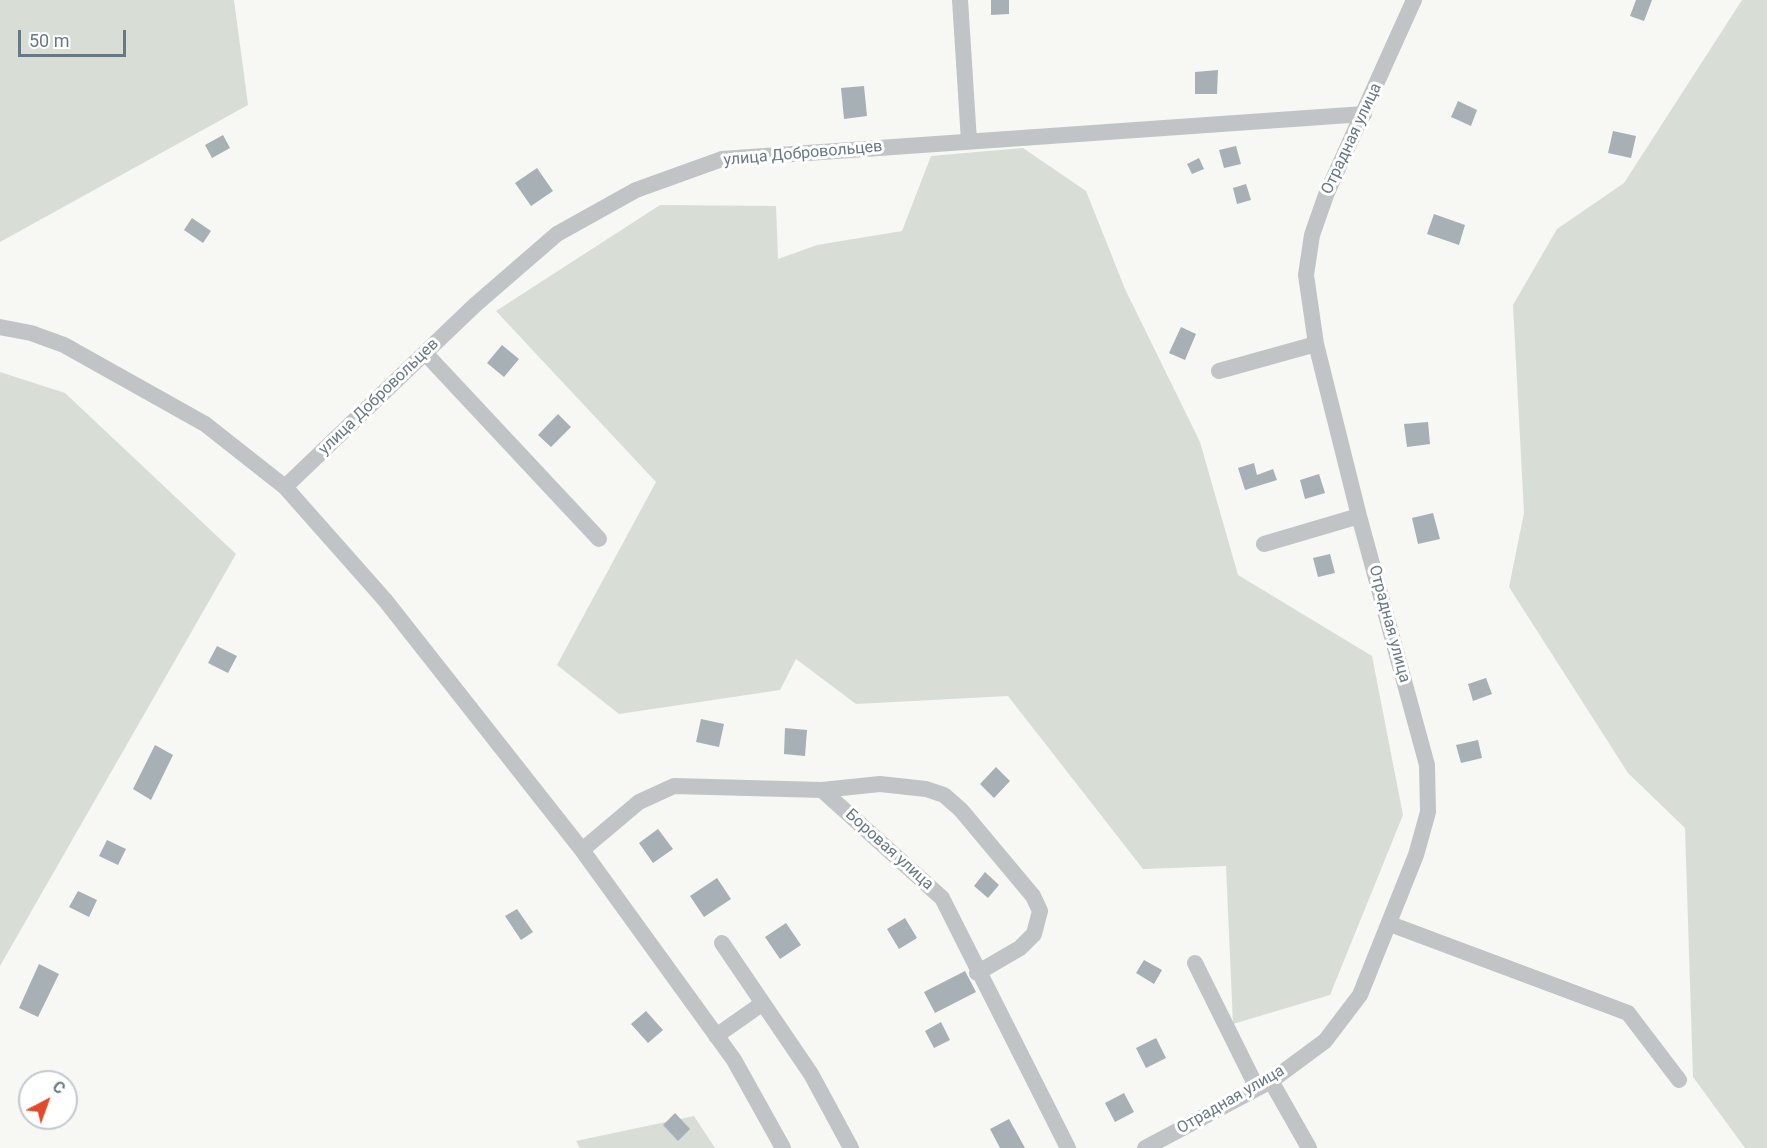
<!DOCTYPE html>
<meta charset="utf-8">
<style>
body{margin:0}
#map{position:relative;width:1767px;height:1148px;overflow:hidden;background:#f7f7f4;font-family:Roboto,sans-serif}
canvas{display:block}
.north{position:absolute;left:18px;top:1070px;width:60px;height:60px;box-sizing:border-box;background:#fff;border:2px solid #c2c9ce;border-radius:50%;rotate:41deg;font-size:16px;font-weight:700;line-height:24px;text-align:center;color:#667984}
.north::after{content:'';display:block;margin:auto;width:21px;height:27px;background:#e14a2a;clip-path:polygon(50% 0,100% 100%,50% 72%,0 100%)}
.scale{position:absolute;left:18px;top:30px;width:108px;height:27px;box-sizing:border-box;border:3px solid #667984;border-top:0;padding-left:8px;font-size:18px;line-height:21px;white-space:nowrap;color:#667984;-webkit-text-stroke:4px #fff;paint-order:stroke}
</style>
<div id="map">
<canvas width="1767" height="1148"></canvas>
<div class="north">С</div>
<div class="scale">50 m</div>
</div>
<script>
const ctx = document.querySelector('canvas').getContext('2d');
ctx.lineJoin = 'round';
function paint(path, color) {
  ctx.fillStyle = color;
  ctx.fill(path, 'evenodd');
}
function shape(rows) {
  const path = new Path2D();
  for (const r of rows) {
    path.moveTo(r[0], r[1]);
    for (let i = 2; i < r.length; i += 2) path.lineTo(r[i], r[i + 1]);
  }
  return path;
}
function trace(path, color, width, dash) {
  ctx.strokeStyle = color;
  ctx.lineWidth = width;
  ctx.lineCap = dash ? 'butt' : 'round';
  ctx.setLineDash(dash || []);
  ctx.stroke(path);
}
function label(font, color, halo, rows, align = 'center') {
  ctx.font = font + ' Roboto,sans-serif';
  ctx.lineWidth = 6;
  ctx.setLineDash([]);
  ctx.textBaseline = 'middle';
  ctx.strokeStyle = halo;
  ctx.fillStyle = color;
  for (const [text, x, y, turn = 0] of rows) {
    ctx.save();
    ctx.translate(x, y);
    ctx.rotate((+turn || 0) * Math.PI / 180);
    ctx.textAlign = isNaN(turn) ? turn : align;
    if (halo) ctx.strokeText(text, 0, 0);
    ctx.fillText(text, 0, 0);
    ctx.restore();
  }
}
paint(shape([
 [0,0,234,0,248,105,0,242],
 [1742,0,1767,0,1767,1148,1745,1148,1693,1077,1685,828,1628,773,1509,587,1524,513,1513,305,1557,229,1624,183],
 [1023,148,1086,191,1125,289,1200,442,1238,575,1372,656,1403,815,1330,995,1233,1024,1226,866,1143,869,1008,696,856,704,796,659,780,690,619,714,557,665,656,482,496,311,660,205,776,206,778,259,817,245,902,231,931,156],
 [0,372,65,393,236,554,0,966],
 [694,1116,715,1148,580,1148,576,1141]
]), '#d8ded5');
paint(shape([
 [991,0,1009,0,1009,14,991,15],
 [1636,0,1652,0,1644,21,1630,16],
 [1218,70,1217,94,1195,94,1195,72],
 [864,86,867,116,844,119,841,88],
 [1458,101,1477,110,1471,126,1451,117],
 [1613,131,1636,136,1631,158,1608,153],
 [223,135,230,148,212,158,205,145],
 [1236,146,1241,164,1224,168,1219,150],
 [1199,158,1204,169,1192,174,1187,164],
 [537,168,553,191,531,206,515,183],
 [1246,184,1251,200,1237,204,1233,188],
 [1434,214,1465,225,1459,245,1427,234],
 [192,218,211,231,203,243,184,230],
 [1181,327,1196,334,1185,360,1169,353],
 [502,345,519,359,504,377,487,363],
 [558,414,571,427,551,447,538,435],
 [1428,422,1430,444,1407,447,1404,424],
 [1254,463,1257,475,1273,469,1277,480,1245,490,1238,468],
 [1319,474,1325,493,1305,499,1300,480],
 [1433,513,1440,539,1418,544,1412,518],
 [1330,554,1335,573,1318,577,1313,558],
 [217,646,237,656,228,673,208,663],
 [1486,678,1492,694,1473,701,1468,684],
 [701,719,724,724,719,747,696,742],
 [785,728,807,730,805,756,784,754],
 [1478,740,1482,758,1461,763,1456,745],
 [155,745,173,755,151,800,133,789],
 [996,767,1010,781,994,798,980,784],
 [658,829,673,849,653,863,639,843],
 [107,840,126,849,118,865,99,856],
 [985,872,999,885,988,898,974,886],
 [717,878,731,899,704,917,690,896],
 [78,891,97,900,89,917,69,907],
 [517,909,533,932,521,940,505,916],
 [905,918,917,938,899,949,887,929],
 [786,923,801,945,780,959,765,937],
 [1144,960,1162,970,1154,984,1136,973],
 [39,964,59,974,38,1017,19,1008],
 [965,971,976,992,935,1013,924,992],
 [646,1011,663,1030,648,1043,631,1024],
 [941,1022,950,1040,934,1048,925,1031],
 [1156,1038,1166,1058,1146,1068,1136,1048],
 [1124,1093,1134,1112,1115,1122,1105,1103],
 [675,1113,690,1129,678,1141,663,1125],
 [1009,1119,1025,1148,1000,1148,990,1129]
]), '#a6b0b5');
trace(shape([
 [960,0,969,141],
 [0,327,31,333,64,345,205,424,285,487,385,600,582,850,734,1060,783,1148],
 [425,353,599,539],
 [1219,371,1316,344],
 [285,487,475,305,557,234,636,190,722,159,1364,114],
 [1264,544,1359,516],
 [822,790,880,784,926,789,944,795,961,810,1033,896,1040,911,1034,934,1020,948,977,973],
 [582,850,639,802,674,786,822,790,942,898,1068,1148],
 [1390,924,1628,1013,1679,1080],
 [722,943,811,1074,851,1148],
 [1195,963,1257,1088],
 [716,1036,763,1003],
 [1271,1081,1309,1148],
 [1145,1148,1271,1081,1325,1041,1360,995,1416,855,1428,812,1427,765,1359,516,1316,344,1306,275,1312,235,1326,195,1414,0]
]), '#c0c4c7', 16);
label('16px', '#667984', '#fff', [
 ["Отрадная улица",1352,139,-65],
 ["улица Добровольцев",803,154,-5],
 ["улица Добровольцев",379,397,-44],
 ["Отрадная улица",1389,624,75],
 ["Боровая улица",889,850,42],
 ["Отрадная улица",1231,1100,-30]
]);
</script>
